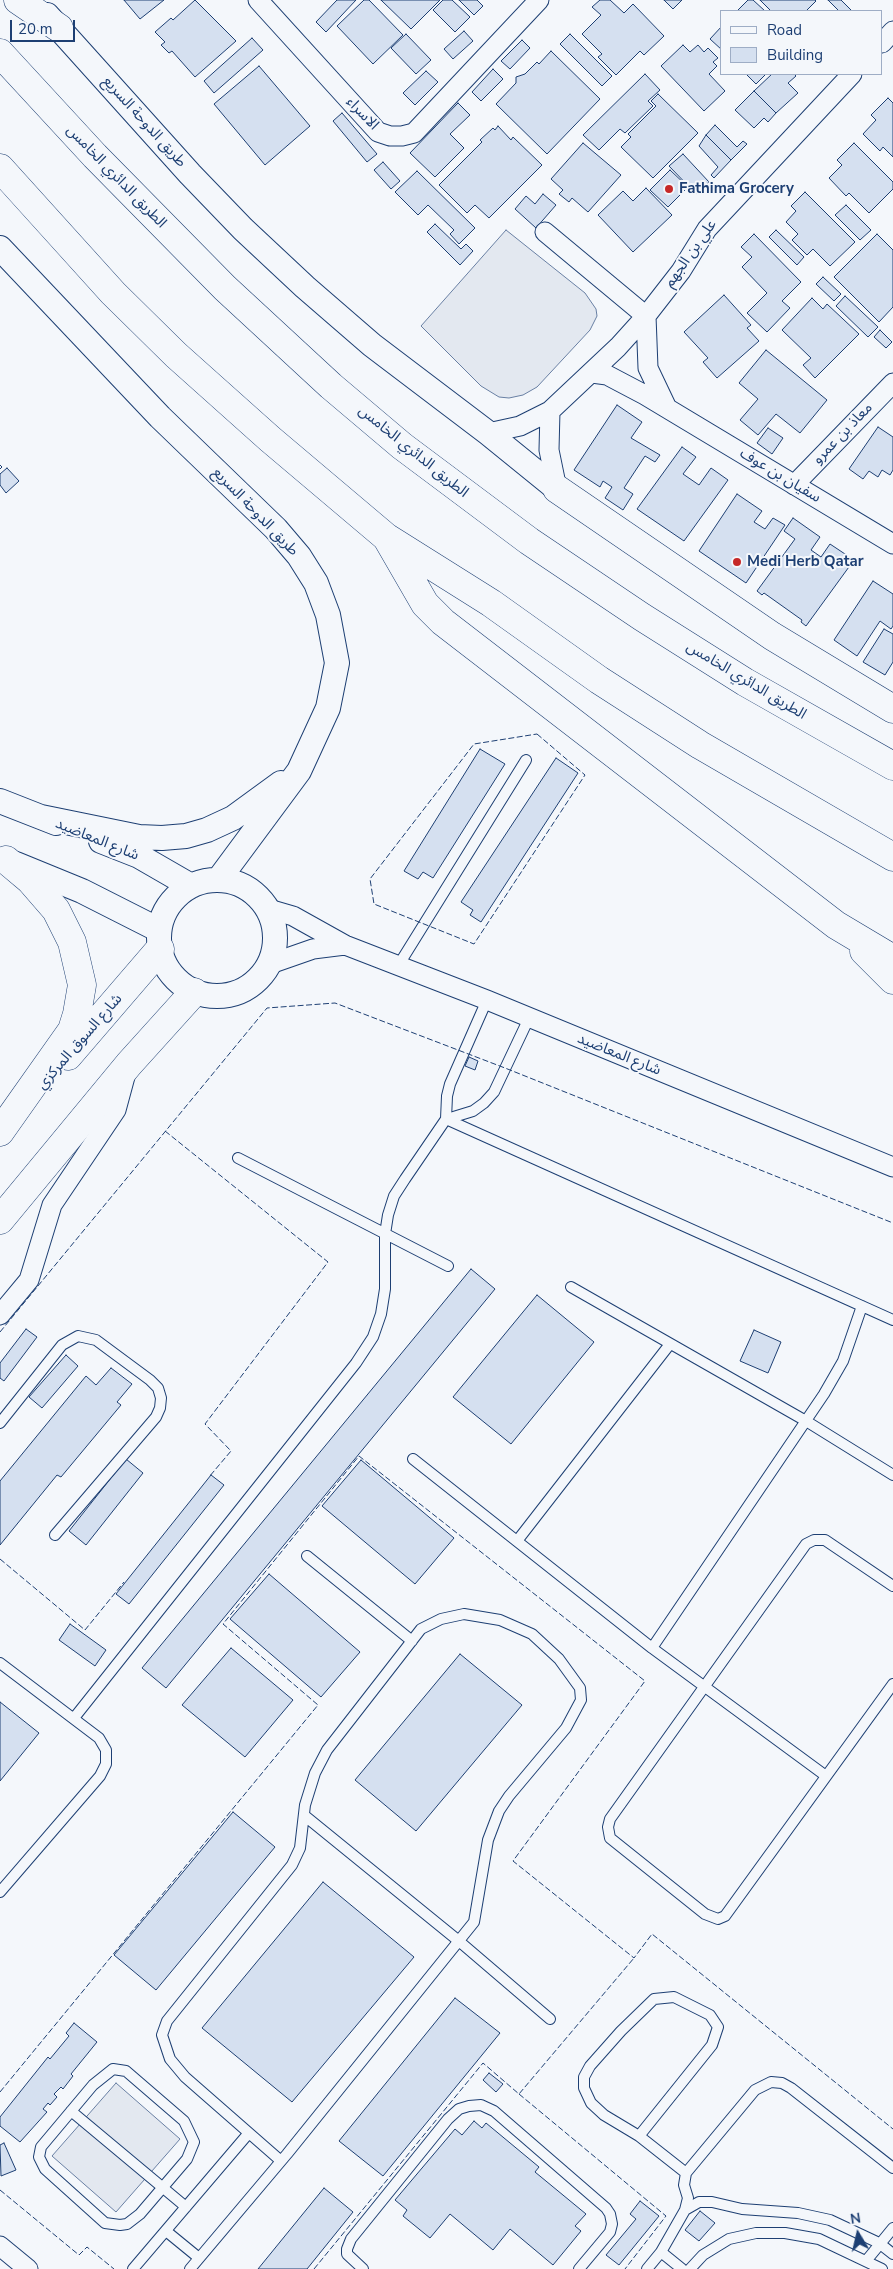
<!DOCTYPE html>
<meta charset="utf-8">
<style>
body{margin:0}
#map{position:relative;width:893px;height:2269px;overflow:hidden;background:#f4f7fb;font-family:"Nunito Sans",sans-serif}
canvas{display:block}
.legend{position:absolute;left:720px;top:10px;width:162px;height:65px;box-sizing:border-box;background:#f4f7fb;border:1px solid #9eadc5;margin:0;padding:6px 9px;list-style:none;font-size:15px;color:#1d3f73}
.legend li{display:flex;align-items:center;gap:10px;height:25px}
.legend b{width:25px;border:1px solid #9eadc5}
.north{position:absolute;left:833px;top:2209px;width:50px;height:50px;-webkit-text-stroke:4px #f4f7fb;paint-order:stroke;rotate:351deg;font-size:14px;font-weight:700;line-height:20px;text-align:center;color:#1d3f73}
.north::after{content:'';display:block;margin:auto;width:18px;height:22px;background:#1d3f73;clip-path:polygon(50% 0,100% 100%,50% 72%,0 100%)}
.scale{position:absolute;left:10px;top:20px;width:65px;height:22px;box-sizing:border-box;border:2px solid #1d3f73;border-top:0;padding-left:6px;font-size:15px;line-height:18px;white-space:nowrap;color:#1d3f73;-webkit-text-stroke:4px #f4f7fb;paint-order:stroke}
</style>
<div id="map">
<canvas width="893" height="2269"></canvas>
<ul class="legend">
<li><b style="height:6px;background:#f4f7fb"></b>Road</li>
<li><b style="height:14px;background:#d5e0f0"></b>Building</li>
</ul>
<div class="north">N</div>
<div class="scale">20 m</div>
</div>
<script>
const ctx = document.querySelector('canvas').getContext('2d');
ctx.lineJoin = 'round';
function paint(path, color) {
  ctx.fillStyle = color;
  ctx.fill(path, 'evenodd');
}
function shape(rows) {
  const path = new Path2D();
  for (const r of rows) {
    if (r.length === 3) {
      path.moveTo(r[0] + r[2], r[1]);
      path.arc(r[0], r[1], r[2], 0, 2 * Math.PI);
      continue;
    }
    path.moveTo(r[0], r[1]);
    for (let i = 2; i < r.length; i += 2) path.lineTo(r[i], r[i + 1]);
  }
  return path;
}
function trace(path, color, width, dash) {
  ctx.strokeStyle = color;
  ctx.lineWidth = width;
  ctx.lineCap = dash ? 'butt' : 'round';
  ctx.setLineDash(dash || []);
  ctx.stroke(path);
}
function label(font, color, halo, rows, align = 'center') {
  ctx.font = font + ' "Nunito Sans","Noto Sans Arabic",sans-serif';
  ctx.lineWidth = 4;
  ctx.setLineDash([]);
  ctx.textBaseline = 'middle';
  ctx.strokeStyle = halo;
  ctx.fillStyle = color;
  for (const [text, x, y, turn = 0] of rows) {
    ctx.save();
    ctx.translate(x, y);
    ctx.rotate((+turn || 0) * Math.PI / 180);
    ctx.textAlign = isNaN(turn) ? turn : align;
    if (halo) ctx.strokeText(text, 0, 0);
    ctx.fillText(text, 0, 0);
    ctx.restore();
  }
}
const parking = shape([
 [506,230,585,293,596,309,597,316,590,330,537,387,523,395,509,398,499,397,481,386,421,326,506,230],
 [116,2083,180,2139,116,2212,52,2156,116,2083]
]);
paint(parking, '#e3e8f0');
trace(parking, '#687fa3', 1);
const building = shape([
 [124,0,164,0,140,19,124,0],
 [195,0,236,41,195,77,172,51,169,53,161,45,165,42,155,32,171,18,173,20,195,0],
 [337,0,356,0,326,32,316,22,337,0],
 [364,0,369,0,403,35,373,64,337,26,364,0],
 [381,0,440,0,411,29,381,0],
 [443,0,452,0,470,17,455,32,433,10,443,0],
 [459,0,477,0,483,6,474,15,459,0],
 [600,0,610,0,624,13,633,4,664,36,644,55,640,51,616,75,598,57,602,54,582,34,601,15,592,7,600,0],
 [664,0,682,0,673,9,664,0],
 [748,0,753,0,765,11,737,11,748,0],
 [760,0,815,0,816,1,806,11,771,11,760,0],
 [828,0,841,0,852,11,839,11,828,0],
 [722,26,722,50,710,39,722,26],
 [464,31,473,41,453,59,444,49,464,31],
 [406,34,431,60,416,74,391,48,406,34],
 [570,34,612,76,602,86,560,44,570,34],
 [252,38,263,50,214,93,204,81,252,38],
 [522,40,530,48,510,69,501,61,522,40],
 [683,45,690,52,698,45,704,52,708,48,718,58,713,62,717,66,709,74,725,91,704,111,661,66,683,45],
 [551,51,600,99,547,154,496,104,516,83,516,77,525,74,537,62,539,64,551,51],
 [259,66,310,126,265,165,214,104,259,66],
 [493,69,503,79,481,101,472,92,493,69],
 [426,71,438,82,415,105,403,93,426,71],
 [645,74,660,90,648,101,653,106,625,133,620,129,599,150,583,135,645,74],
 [746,74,766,74,756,84,746,74],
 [772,74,794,74,796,76,788,83,798,93,776,113,754,91,772,74],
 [754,91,776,113,768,122,764,118,754,128,735,110,754,91],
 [658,94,698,133,653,178,621,147,631,137,628,134,656,106,651,101,658,94],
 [888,98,893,103,893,157,883,147,880,151,863,134,876,120,871,115,888,98],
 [458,103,470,115,450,134,464,148,435,177,410,153,458,103],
 [342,113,377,154,367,162,333,121,342,113],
 [715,125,737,147,743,141,747,144,731,160,706,135,715,125],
 [498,126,511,140,513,137,542,165,489,218,475,205,467,213,439,185,482,142,480,140,493,128,495,130,498,126],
 [706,135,731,160,714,178,711,175,718,167,699,146,706,135],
 [583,143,621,175,588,212,572,198,569,202,559,194,563,190,551,179,583,143],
 [854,143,893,182,893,189,869,213,849,193,846,196,829,178,842,165,837,160,854,143],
 [683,154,709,182,696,194,669,166,683,154],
 [383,162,400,181,391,189,374,170,383,162],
 [670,170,688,187,668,207,650,190,670,170],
 [417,171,475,228,459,244,450,234,454,230,428,205,418,215,395,192,417,171],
 [646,188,672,215,633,252,598,215,623,191,633,201,646,188],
 [805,192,855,242,830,266,813,249,807,255,792,240,798,234,786,222,796,211,791,206,805,192],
 [543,194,556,205,536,228,515,209,526,196,535,204,543,194],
 [846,205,871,230,860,240,835,215,846,205],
 [435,224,461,249,466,244,473,251,460,265,427,232,435,224],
 [776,230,804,257,797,265,769,237,776,230],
 [754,234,801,282,782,301,790,308,767,332,747,313,767,293,742,267,752,257,741,247,754,234],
 [877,234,893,250,893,307,879,322,834,277,877,234],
 [823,277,841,294,834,301,816,284,823,277],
 [724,295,751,325,747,328,759,341,717,378,703,362,708,358,684,332,724,295],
 [845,296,878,327,868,337,836,306,845,296],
 [812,298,823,309,827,304,859,334,815,378,803,365,811,358,782,330,812,298],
 [880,330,892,342,886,348,874,337,880,330],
 [766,350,827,400,800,433,776,414,758,435,740,420,758,399,739,383,766,350],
 [617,405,642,422,631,438,660,455,655,462,645,456,624,488,633,494,623,510,605,498,612,487,603,481,600,487,574,470,617,405],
 [878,427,893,437,893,470,890,475,882,470,878,477,869,471,863,479,849,469,878,427],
 [768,428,783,438,772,454,757,443,768,428],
 [682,447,696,457,683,474,699,485,711,468,728,480,684,541,637,509,682,447],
 [7,468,19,481,6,493,0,485,0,474,7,468],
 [737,494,762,511,754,522,765,529,773,518,785,525,746,583,699,551,737,494],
 [793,518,820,537,811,550,821,557,830,544,854,560,806,626,801,622,802,620,764,593,762,595,757,591,795,539,784,531,793,518],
 [873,581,893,594,893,626,891,629,880,621,857,656,834,640,873,581],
 [884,629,893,634,893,662,885,675,863,662,884,629],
 [480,749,505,764,433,878,423,872,418,879,404,871,480,749],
 [556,758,578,773,481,922,470,915,473,910,461,902,556,758],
 [469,1057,478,1061,475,1070,465,1066,469,1057],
 [471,1269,495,1289,166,1688,142,1668,471,1269],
 [537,1295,594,1342,511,1444,453,1397,537,1295],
 [26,1329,37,1337,4,1381,0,1378,0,1363,26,1329],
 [754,1330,781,1342,768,1373,740,1361,754,1330],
 [66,1355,78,1366,42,1408,29,1397,66,1355],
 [111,1368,132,1384,117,1402,121,1405,61,1477,57,1475,0,1545,0,1481,86,1376,96,1385,111,1368],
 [126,1459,143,1473,86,1545,69,1531,126,1459],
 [361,1460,454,1538,415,1584,322,1506,361,1460],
 [211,1475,224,1485,129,1604,116,1594,211,1475],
 [269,1574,360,1652,321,1697,230,1619,269,1574],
 [70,1624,106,1650,95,1666,59,1640,70,1624],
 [231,1648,293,1700,245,1757,182,1705,231,1648],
 [460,1654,522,1705,416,1831,355,1780,460,1654],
 [0,1702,39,1733,0,1781,0,1702],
 [233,1812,275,1847,156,1990,114,1955,233,1812],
 [323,1882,414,1957,292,2102,202,2028,323,1882],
 [455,1998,500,2033,383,2176,339,2141,455,1998],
 [74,2023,97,2042,71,2074,73,2076,63,2089,61,2087,54,2094,57,2097,50,2105,48,2103,43,2109,47,2112,20,2142,0,2126,0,2117,48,2057,50,2059,69,2036,66,2033,74,2023],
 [489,2073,503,2084,496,2092,483,2080,489,2073],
 [474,2121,482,2128,486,2123,539,2167,535,2172,586,2214,575,2226,581,2231,553,2265,510,2229,493,2250,450,2214,430,2238,403,2216,407,2210,395,2200,455,2129,462,2135,474,2121],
 [4,2143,16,2170,1,2176,0,2145,4,2143],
 [324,2188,353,2212,307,2269,258,2269,324,2188],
 [640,2201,659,2216,619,2265,606,2255,636,2219,630,2214,640,2201],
 [700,2211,715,2223,699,2241,685,2230,700,2211]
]);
paint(building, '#d5e0f0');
trace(building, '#1d3f73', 1);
const service = shape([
 [398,966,526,760],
 [446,1119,893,1320],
 [447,1119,473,1111,484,1103,494,1092,529,1018],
 [238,1158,448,1266],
 [571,1287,806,1421,893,1475],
 [0,1423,62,1345,78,1336,96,1340,150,1380,158,1388,161,1398,160,1408,156,1417,55,1535],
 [413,1459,652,1648,826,1776],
 [517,1541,670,1344],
 [307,1556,412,1641],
 [893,1586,825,1540,814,1540,806,1544,610,1819,608,1827,610,1838,705,1914,718,1919,725,1916,893,1684],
 [652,1648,824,1394,843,1361,862,1306],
 [0,1663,99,1738,106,1750,106,1764,100,1776,0,1892],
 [74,1718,356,1363,373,1337,381,1314,385,1289,385,1234,388,1215,394,1196,405,1179,446,1119,447,1096,450,1084,487,1000],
 [305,1816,460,1942,550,2019],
 [113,2069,126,2071,184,2121,194,2142,187,2159,140,2214,127,2224,120,2225,105,2223,45,2169,39,2157,41,2147,93,2085,113,2069],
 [71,2111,186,2207],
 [639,2136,712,2045,718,2027,710,2015,674,1997,654,1999,621,2031,590,2066,584,2077,584,2088,591,2103,604,2115,639,2136,686,2173],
 [685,2210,688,2198,684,2185,686,2173,755,2090,771,2082,782,2083,791,2088,893,2168],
 [166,2231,199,2258],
 [661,2252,682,2269],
 [866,2261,893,2228],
 [133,2269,248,2134],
 [190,2269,287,2154,474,1922,488,1840,499,1811,509,1796,566,1728,581,1700,580,1688,559,1659,532,1634,500,1620,464,1614,441,1619,421,1629,327,1750,315,1773,305,1805,300,1848,292,1865,167,2021,162,2035,170,2059,185,2077,281,2161],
 [363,2269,347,2254,347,2249,351,2239,448,2119,459,2109,469,2106,481,2105,494,2111,606,2208,610,2214,612,2224,610,2232,579,2269],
 [647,2269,661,2252,685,2210,699,2202,712,2202,742,2209,798,2213,830,2220,879,2243,893,2254],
 [690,2269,703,2255,729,2239,756,2233,785,2233,819,2239,882,2269]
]);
const minor = shape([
 [258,0,378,132,390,136,402,136,414,133,539,0],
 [882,43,893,31],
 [545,232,646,316,648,368,667,408],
 [592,373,607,375,645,395,893,544],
 [550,411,549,450,557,489],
 [488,433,520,426,550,411,618,347,646,316,681,271,707,229,852,74],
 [794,485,893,383],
 [269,909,293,916,345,945,487,1000,893,1167],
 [270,964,313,949,345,945],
 [0,1315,29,1280,52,1205,116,1110,126,1073],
 [0,2246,28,2269]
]);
const tertiary = shape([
 [47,15,190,174,243,229,305,287,372,345,488,433,557,489],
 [0,248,160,417,276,529,299,556,316,583,328,615,337,663,328,708,299,771,219,879],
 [0,801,56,823],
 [41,817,139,837,162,838,186,836,207,830,233,818,281,783],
 [101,841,139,856,191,886],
 [16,864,82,891,159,930],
 [217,938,58]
]);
const secondary = shape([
 [68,1056,160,949],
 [0,1132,72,1030,77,1014,82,985,72,942,56,910,30,880,6,860],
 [0,1220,129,1064,194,992]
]);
const trunk = shape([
 [557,489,772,636,893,709]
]);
const motorway = shape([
 [18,0,59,28],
 [0,53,95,156,225,288,331,386,402,446,529,541,642,617,745,682,893,766],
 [0,168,113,293,176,355,270,439,386,537,491,603,599,680,700,745,893,857],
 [388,540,425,604,443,622,836,925,893,959],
 [864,951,893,980]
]);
trace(service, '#1d3f73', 12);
trace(minor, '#1d3f73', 21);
trace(tertiary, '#1d3f73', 26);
trace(secondary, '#1d3f73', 29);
trace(trunk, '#1d3f73', 29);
trace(motorway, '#1d3f73', 29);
trace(service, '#f4f7fb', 10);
trace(minor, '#f4f7fb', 19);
trace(tertiary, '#f4f7fb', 24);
trace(secondary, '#f4f7fb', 28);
trace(trunk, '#f4f7fb', 28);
trace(motorway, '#f4f7fb', 28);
trace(shape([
 [0,465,2,467,0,469],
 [537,734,585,775,474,944,374,904,370,879,474,744,537,734],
 [165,1131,328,1262,205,1424,231,1451,209,1477],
 [0,1332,267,1008,335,1003,505,1068,893,1223],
 [0,1559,85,1630,124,1582],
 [0,2092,318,1705,223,1624,359,1456,645,1681,513,1861,634,1958,652,1934,893,2129],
 [519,2094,666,2216,625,2269],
 [0,2190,79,2255,87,2247,114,2269],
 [314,2269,483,2063,519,2094,634,1958]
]), '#1d3f73', 1, [6, 2.5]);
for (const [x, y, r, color] of [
 [669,189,5,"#c62828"],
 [737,562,5,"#c62828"]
]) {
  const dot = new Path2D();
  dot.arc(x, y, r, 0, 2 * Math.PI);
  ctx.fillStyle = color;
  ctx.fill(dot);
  trace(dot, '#f4f7fb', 2);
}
label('15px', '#1d3f73', '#f4f7fb', [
 ["الاسراء",362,114,46],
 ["طريق الدوحة السريع",144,122,48],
 ["الطريق الدائري الخامس",116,177,46],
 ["علي بن الجهم",691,254,-55],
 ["معاذ بن عمرو",843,434,-46],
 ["الطريق الدائري الخامس",413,452,39],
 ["سفيان بن عوف",780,476,31],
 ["طريق الدوحة السريع",255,512,46],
 ["الطريق الدائري الخامس",746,681,31],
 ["شارع المعاضيد",97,840,22],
 ["شارع السوق المركزي",80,1042,-49],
 ["شارع المعاضيد",619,1055,22]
]);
label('bold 15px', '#1d3f73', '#f4f7fb', [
 ["Fathima Grocery",679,189],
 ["Medi Herb Qatar",747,562]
], 'left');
</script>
